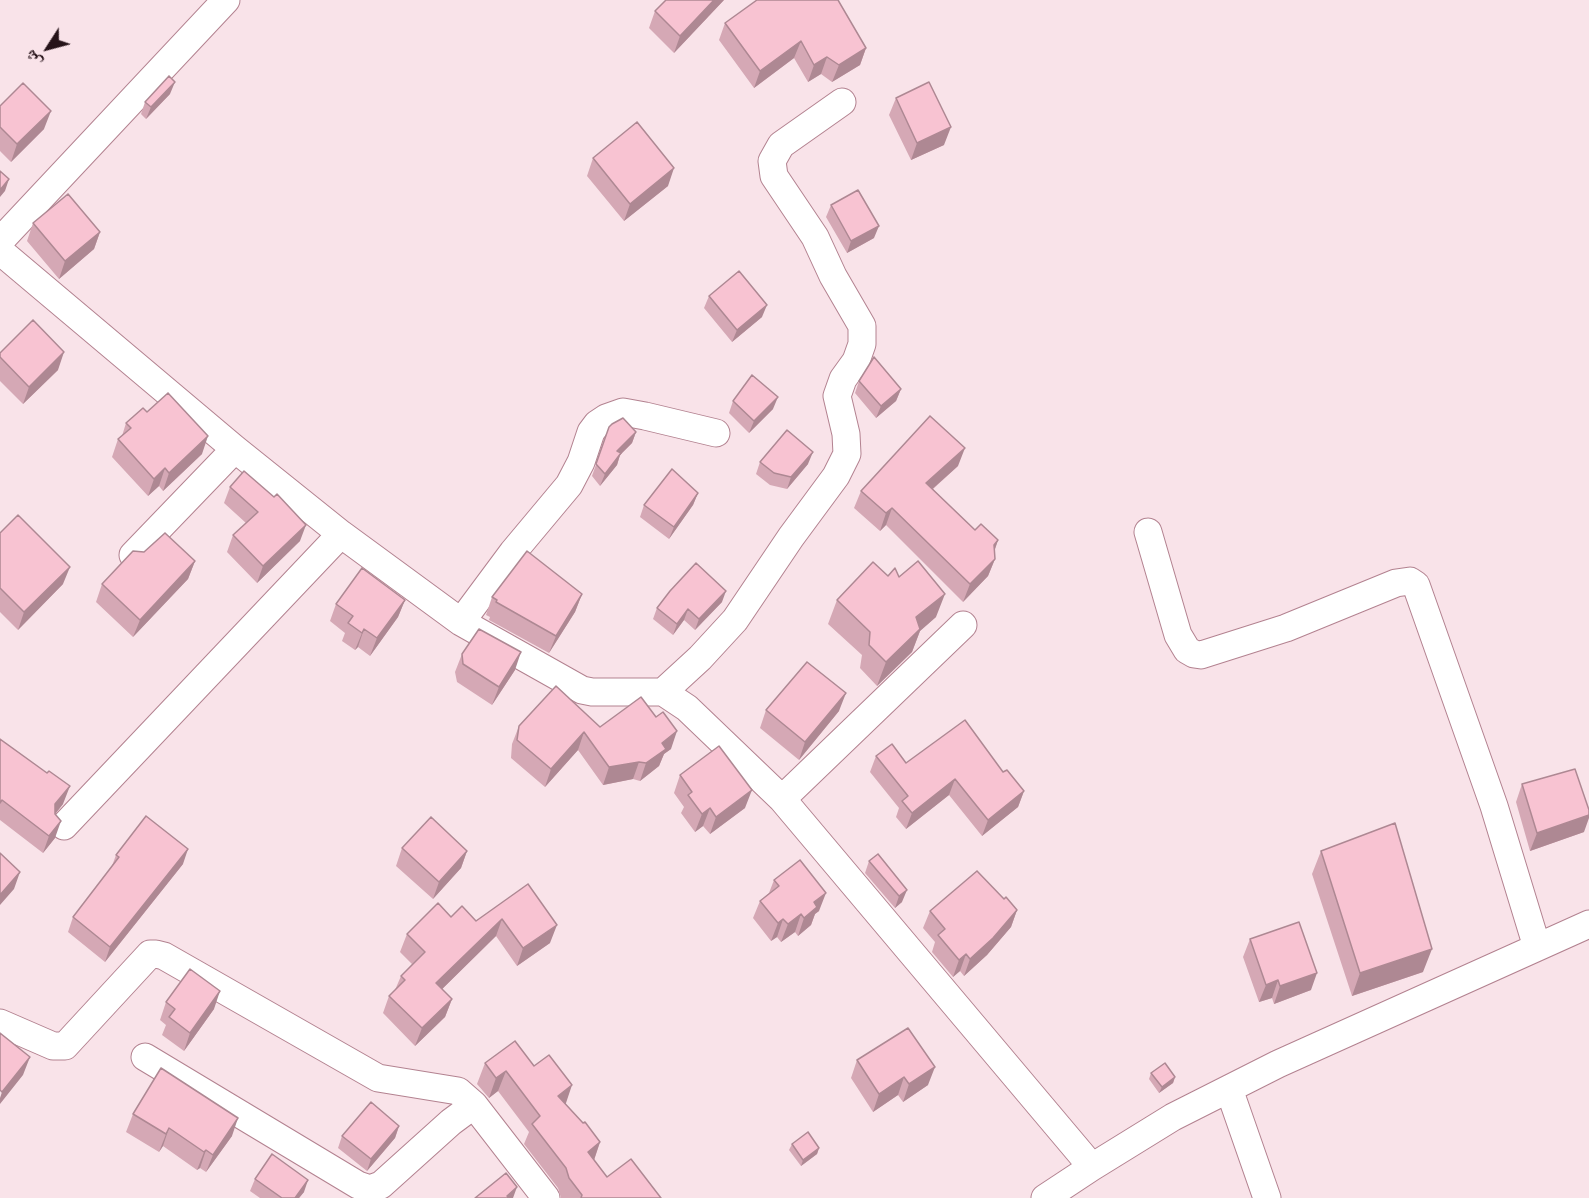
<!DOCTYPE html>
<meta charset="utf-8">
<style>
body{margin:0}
#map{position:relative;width:1589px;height:1198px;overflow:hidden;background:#f9e3e9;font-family:Arial,"Noto Naskh Arabic",sans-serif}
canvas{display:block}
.north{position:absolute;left:18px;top:18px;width:60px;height:60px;-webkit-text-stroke:4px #f9e3e9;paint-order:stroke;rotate:234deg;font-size:16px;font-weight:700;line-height:24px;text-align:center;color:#261319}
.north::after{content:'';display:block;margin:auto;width:21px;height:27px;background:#261319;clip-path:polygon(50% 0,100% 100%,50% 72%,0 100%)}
</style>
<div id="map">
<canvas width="1589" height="1198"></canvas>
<div class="north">ش</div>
</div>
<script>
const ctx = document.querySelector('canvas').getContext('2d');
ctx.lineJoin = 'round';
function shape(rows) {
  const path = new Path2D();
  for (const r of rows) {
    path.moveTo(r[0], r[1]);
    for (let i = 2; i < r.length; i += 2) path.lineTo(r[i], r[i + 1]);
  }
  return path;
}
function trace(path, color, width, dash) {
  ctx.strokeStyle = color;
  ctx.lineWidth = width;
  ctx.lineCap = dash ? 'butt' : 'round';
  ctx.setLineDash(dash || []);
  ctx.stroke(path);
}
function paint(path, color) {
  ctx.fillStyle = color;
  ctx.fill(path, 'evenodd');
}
const minor = shape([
 [0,241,226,0],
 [0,251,235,449,341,534,461,622,582,690,592,692,663,692,687,708,782,799,1092,1167],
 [1148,532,1178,635,1187,650,1194,654,1201,655,1286,628,1396,583,1410,581,1416,585,1494,806,1537,947],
 [133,555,235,449],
 [461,622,513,552,569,485,581,462,591,432,597,424,606,418,623,412,645,416,716,433],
 [663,692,700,658,735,620,791,537,836,476,847,454,846,434,837,396,843,379,856,361,862,344,862,326,833,276,815,237,774,176,772,161,781,145,842,102],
 [782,799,963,625],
 [64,826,341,534],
 [0,1023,53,1046,65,1046,150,954,156,954,164,956,378,1078,458,1091,474,1105],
 [145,1057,358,1185,370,1189,381,1185,451,1122,474,1105,546,1198],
 [1229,1089,1267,1198],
 [1045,1198,1092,1167,1173,1117,1278,1064,1589,924]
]);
trace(minor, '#b38290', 29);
trace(minor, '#fff', 27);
paint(shape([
 [724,0,674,53,649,28,655,11],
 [725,23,866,48,860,65,832,82,821,74,808,82,794,58,754,88,719,40],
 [170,94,146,119,141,114,145,102],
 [896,98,944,145,911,160,889,115],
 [0,106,44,129,11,162,0,151],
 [593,158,668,186,624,221,587,176],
 [831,205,874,238,847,253,826,217],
 [33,223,100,232,94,249,59,279,27,241],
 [709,296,762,317,732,342,704,308],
 [0,353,58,370,23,404,0,381],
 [859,381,901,389,896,401,876,418,855,393],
 [733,401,773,409,749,433,729,413],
 [147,412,202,454,163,491,159,486,148,496,112,457,118,439,122,436,126,423],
 [609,427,636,432,632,443,620,455,617,465,600,486,592,476],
 [760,462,808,464,787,489,770,485,756,474],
 [958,466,933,489,975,530,998,540,994,552,995,559,988,576,963,602,886,525,880,531,854,508,861,491],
 [230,487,274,497,300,541,257,583,227,552,233,535,246,523,224,503],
 [698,493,693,505,669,539,640,517,644,505],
 [0,533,63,584,18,630,0,612],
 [195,561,188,579,133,637,96,602,102,584],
 [888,576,899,577,936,617,920,631,912,652,877,686,860,668,862,655,828,624,837,600],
 [582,594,575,612,549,653,489,620,490,617,486,615,492,597],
 [405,600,398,617,370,656,358,647,355,650,342,641,345,633,330,621,336,604],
 [722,602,695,630,684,620,673,635,653,619,657,608],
 [462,654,515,670,492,705,457,682,455,672],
 [766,710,839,711,799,760,760,728],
 [519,726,600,727,671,749,664,754,659,766,640,781,633,779,603,785,578,750,545,787,511,758,512,744],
 [0,739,47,773,63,804,55,814,55,838,43,853,0,820],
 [876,756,906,763,1003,772,1024,791,1018,807,982,836,949,795,906,829,896,817,899,808,870,772],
 [680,775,745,808,710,834,703,826,695,832,681,813,684,807,674,793],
 [1522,784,1584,832,1530,851,1516,802],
 [402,848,467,851,461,868,433,899,396,866],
 [1321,851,1423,972,1352,996,1312,874],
 [878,854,902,902,895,908,865,873,869,861],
 [116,855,183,864,105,962,68,932,73,917,112,866],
 [774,880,819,911,815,914,811,925,798,936,795,932,781,942,777,937,771,941,753,918,760,901,769,893],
 [528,884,550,943,517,966,496,936,442,989,452,999,445,1017,415,1046,383,1013,389,996,395,990,401,976,412,964,400,952,407,934,451,917,476,921],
 [1004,899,1017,910,1011,927,987,955,964,976,960,971,953,977,932,952,935,942,923,928,930,911],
 [1250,939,1311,990,1274,1004,1272,998,1259,1002,1243,957],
 [166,1002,214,1009,184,1051,162,1035,166,1025,160,1020],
 [857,1060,928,1085,903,1102,898,1095,873,1112,851,1078],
 [485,1063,534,1066,565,1104,600,1142,594,1160,607,1177,661,1198,561,1198,558,1188,524,1144,529,1132,498,1091,489,1098,477,1084],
 [1151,1073,1175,1077,1173,1083,1159,1093,1149,1079],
 [133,1114,232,1136,206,1172,200,1168,197,1170,163,1146,159,1152,126,1132],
 [399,1126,395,1138,367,1171,338,1148,342,1136],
 [792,1144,819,1148,817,1154,801,1166,789,1150],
 [255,1179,304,1192,299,1198,260,1198,250,1191]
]), '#d5a8b5');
paint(shape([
 [714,0,724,0,674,53,680,36],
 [801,41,794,58,754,88,760,71],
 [866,48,860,65,832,82,839,65],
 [827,57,821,74,808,82,814,65],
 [175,82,170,94,146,119,151,107],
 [51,111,44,129,11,162,17,144],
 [951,127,944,145,911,160,917,143],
 [674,168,668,186,624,221,630,204],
 [9,179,5,191,0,197,0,190],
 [879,226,874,238,847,253,851,241],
 [100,232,94,249,59,279,65,261],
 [767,305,762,317,732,342,737,330],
 [64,352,58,370,23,404,29,387],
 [901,389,896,401,876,418,881,406],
 [778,397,773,409,749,433,754,421],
 [636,432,632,443,620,455,617,465,600,486,605,474,617,451],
 [208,436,202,454,163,491,169,473],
 [965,448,958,466,920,500,926,483],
 [813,452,808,464,787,489,791,477],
 [165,468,159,486,148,496,154,479],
 [698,493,693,505,669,539,674,527],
 [892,508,886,525,880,531,886,513],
 [306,525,300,541,257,583,263,566],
 [998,540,992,558,994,545],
 [995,559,988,576,963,602,970,584],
 [195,561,188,579,133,637,140,620],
 [70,567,63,584,18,630,24,612],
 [726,591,722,602,695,630,699,619],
 [582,594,575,612,549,653,556,636],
 [945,594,936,617,920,631,912,652,877,686,886,662,916,617],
 [405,600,398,617,370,656,377,638],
 [688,609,684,620,673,635,677,624],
 [364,629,358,647,355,650,362,633],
 [521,652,515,670,492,705,499,687],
 [846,693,839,711,799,760,805,742],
 [677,731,671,749,664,754,659,766,640,781,646,763,662,743],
 [584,732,578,750,545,787,551,769],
 [639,762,633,779,603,785,609,767],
 [955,779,949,795,906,829,912,813],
 [70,786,63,804,49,822,55,804],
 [752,790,745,808,710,834,716,817],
 [1024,791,1018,807,982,836,988,820],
 [710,808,703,826,695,832,702,814],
 [1589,815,1589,818,1584,832,1530,851,1537,833],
 [61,821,55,838,43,853,49,836],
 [188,849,183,864,105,962,110,947],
 [467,851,461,868,433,899,439,882],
 [20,872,14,889,0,905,0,895],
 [907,890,902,902,895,908,899,896],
 [826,893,819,911,815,914,811,925,798,936,804,918,814,902],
 [1017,910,1011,927,987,955,964,976,970,959],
 [801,914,795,932,781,942,788,924],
 [502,919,496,936,430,1001,436,983],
 [783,919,777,937,771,941,778,923],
 [557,925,550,943,517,966,523,948],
 [1432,949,1423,972,1352,996,1360,973],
 [966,954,960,971,953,977,959,960],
 [1317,973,1311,990,1274,1004,1280,986],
 [1278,980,1272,998,1259,1002,1266,985],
 [220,991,214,1009,184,1051,190,1033],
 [452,999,445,1017,415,1046,422,1028],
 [30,1057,23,1075,0,1104,0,1098,2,1092],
 [935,1067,928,1085,903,1102,909,1084],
 [506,1071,498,1091,489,1098,496,1078],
 [904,1077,898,1095,873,1112,879,1094],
 [1175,1077,1173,1083,1159,1093,1162,1087],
 [572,1085,565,1106,558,1096],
 [238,1118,232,1136,206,1172,213,1155],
 [399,1126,395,1138,367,1171,371,1159],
 [169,1128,163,1146,159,1152,166,1134],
 [600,1142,593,1163,588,1152],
 [819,1148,817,1154,801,1166,803,1160],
 [206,1150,200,1168,197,1170,204,1152],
 [308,1180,304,1192,299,1198,295,1198],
 [517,1187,513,1198,506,1198,507,1196]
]), '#ae8893');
const building = shape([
 [666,0,714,0,680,36,655,11,666,0],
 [757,0,838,0,866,48,839,65,827,57,814,65,801,41,760,71,725,23,757,0],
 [169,76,175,82,151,107,145,102,169,76],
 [929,82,951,127,917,143,896,98,929,82],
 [23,83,51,111,17,144,0,127,0,106,23,83],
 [637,122,674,168,630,204,593,158,637,122],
 [0,171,9,179,0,190,0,171],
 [858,190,879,226,851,241,831,205,858,190],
 [68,194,100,232,65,261,33,223,68,194],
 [739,271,767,305,737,330,709,296,739,271],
 [33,320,64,352,29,387,0,357,0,353,33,320],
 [874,357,901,389,881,406,859,381,874,357],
 [752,375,778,397,754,421,733,401,752,375],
 [168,393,208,436,169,473,165,468,154,479,118,439,131,428,126,423,143,408,147,412,168,393],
 [930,416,965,448,926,483,975,530,981,524,998,540,994,545,995,559,970,584,892,508,886,513,861,491,930,416],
 [623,418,636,432,617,451,621,453,605,474,596,464,609,427,612,424,623,418],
 [787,430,813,452,791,477,774,473,760,462,787,430],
 [672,469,698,493,674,527,644,505,672,469],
 [244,471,274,497,277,494,306,525,263,566,233,535,258,512,230,487,244,471],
 [18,515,70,567,24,612,0,588,0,533,18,515],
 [165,533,195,561,140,620,102,584,133,551,144,552,165,533],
 [527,551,582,594,556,636,496,602,497,600,492,597,527,551],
 [918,561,945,594,916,617,920,629,886,662,869,645,870,632,837,600,873,562,888,576,895,568,899,577,918,561],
 [696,563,726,591,699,619,688,609,677,624,657,608,670,591,696,563],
 [362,568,405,600,377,638,364,629,362,633,348,623,353,616,336,604,362,568],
 [479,629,521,652,499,687,463,664,462,654,479,629],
 [807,662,846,693,805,742,766,710,807,662],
 [556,686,600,727,641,697,656,717,663,712,677,731,662,743,666,749,646,763,639,762,609,767,584,732,551,769,517,740,519,726,556,686],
 [965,720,1003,772,1007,770,1024,791,988,820,955,779,912,813,902,801,908,796,876,756,892,744,906,763,965,720],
 [0,739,47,773,49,771,70,786,55,804,55,814,61,821,49,836,2,800,0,803,0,739],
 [719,746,752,790,716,817,710,808,702,814,688,795,692,792,680,775,719,746],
 [1575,769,1589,810,1589,815,1537,833,1522,784,1575,769],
 [146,816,188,849,110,947,73,917,119,857,116,855,146,816],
 [431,817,467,851,439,882,402,848,431,817],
 [1395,823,1432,949,1360,973,1321,851,1395,823],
 [0,853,20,872,0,895,0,853],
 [878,854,907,890,899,896,869,861,878,854],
 [800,860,826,893,814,902,817,907,804,918,801,914,788,924,783,919,778,923,760,901,779,886,774,880,800,860],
 [977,871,1004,899,1006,897,1017,910,993,938,970,959,966,954,959,960,938,935,945,929,930,911,977,871],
 [528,884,557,925,523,948,502,919,436,983,452,999,422,1028,389,996,405,980,401,976,425,952,407,934,438,903,451,917,462,906,476,921,528,884],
 [1299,922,1317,973,1280,986,1278,980,1266,985,1250,939,1299,922],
 [190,969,220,991,190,1033,169,1017,175,1009,166,1002,190,969],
 [908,1028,935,1067,909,1084,904,1077,879,1094,857,1060,908,1028],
 [0,1033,30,1057,2,1092,0,1090,0,1033],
 [515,1041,534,1066,549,1055,572,1085,558,1096,583,1123,585,1122,600,1142,588,1152,607,1177,631,1159,661,1198,581,1198,582,1195,569,1178,566,1168,532,1124,540,1116,506,1071,496,1078,485,1063,515,1041],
 [1165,1063,1175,1077,1162,1087,1151,1073,1165,1063],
 [161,1068,238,1118,213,1155,206,1150,204,1152,169,1128,166,1134,133,1114,161,1068],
 [371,1102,399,1126,371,1159,342,1136,371,1102],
 [808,1132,819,1148,803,1160,792,1144,808,1132],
 [272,1154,308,1180,295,1198,282,1198,255,1179,272,1154],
 [506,1173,517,1187,507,1196,509,1198,475,1198,506,1173]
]);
paint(building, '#f8c3d2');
trace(building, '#ae8893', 1.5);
</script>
